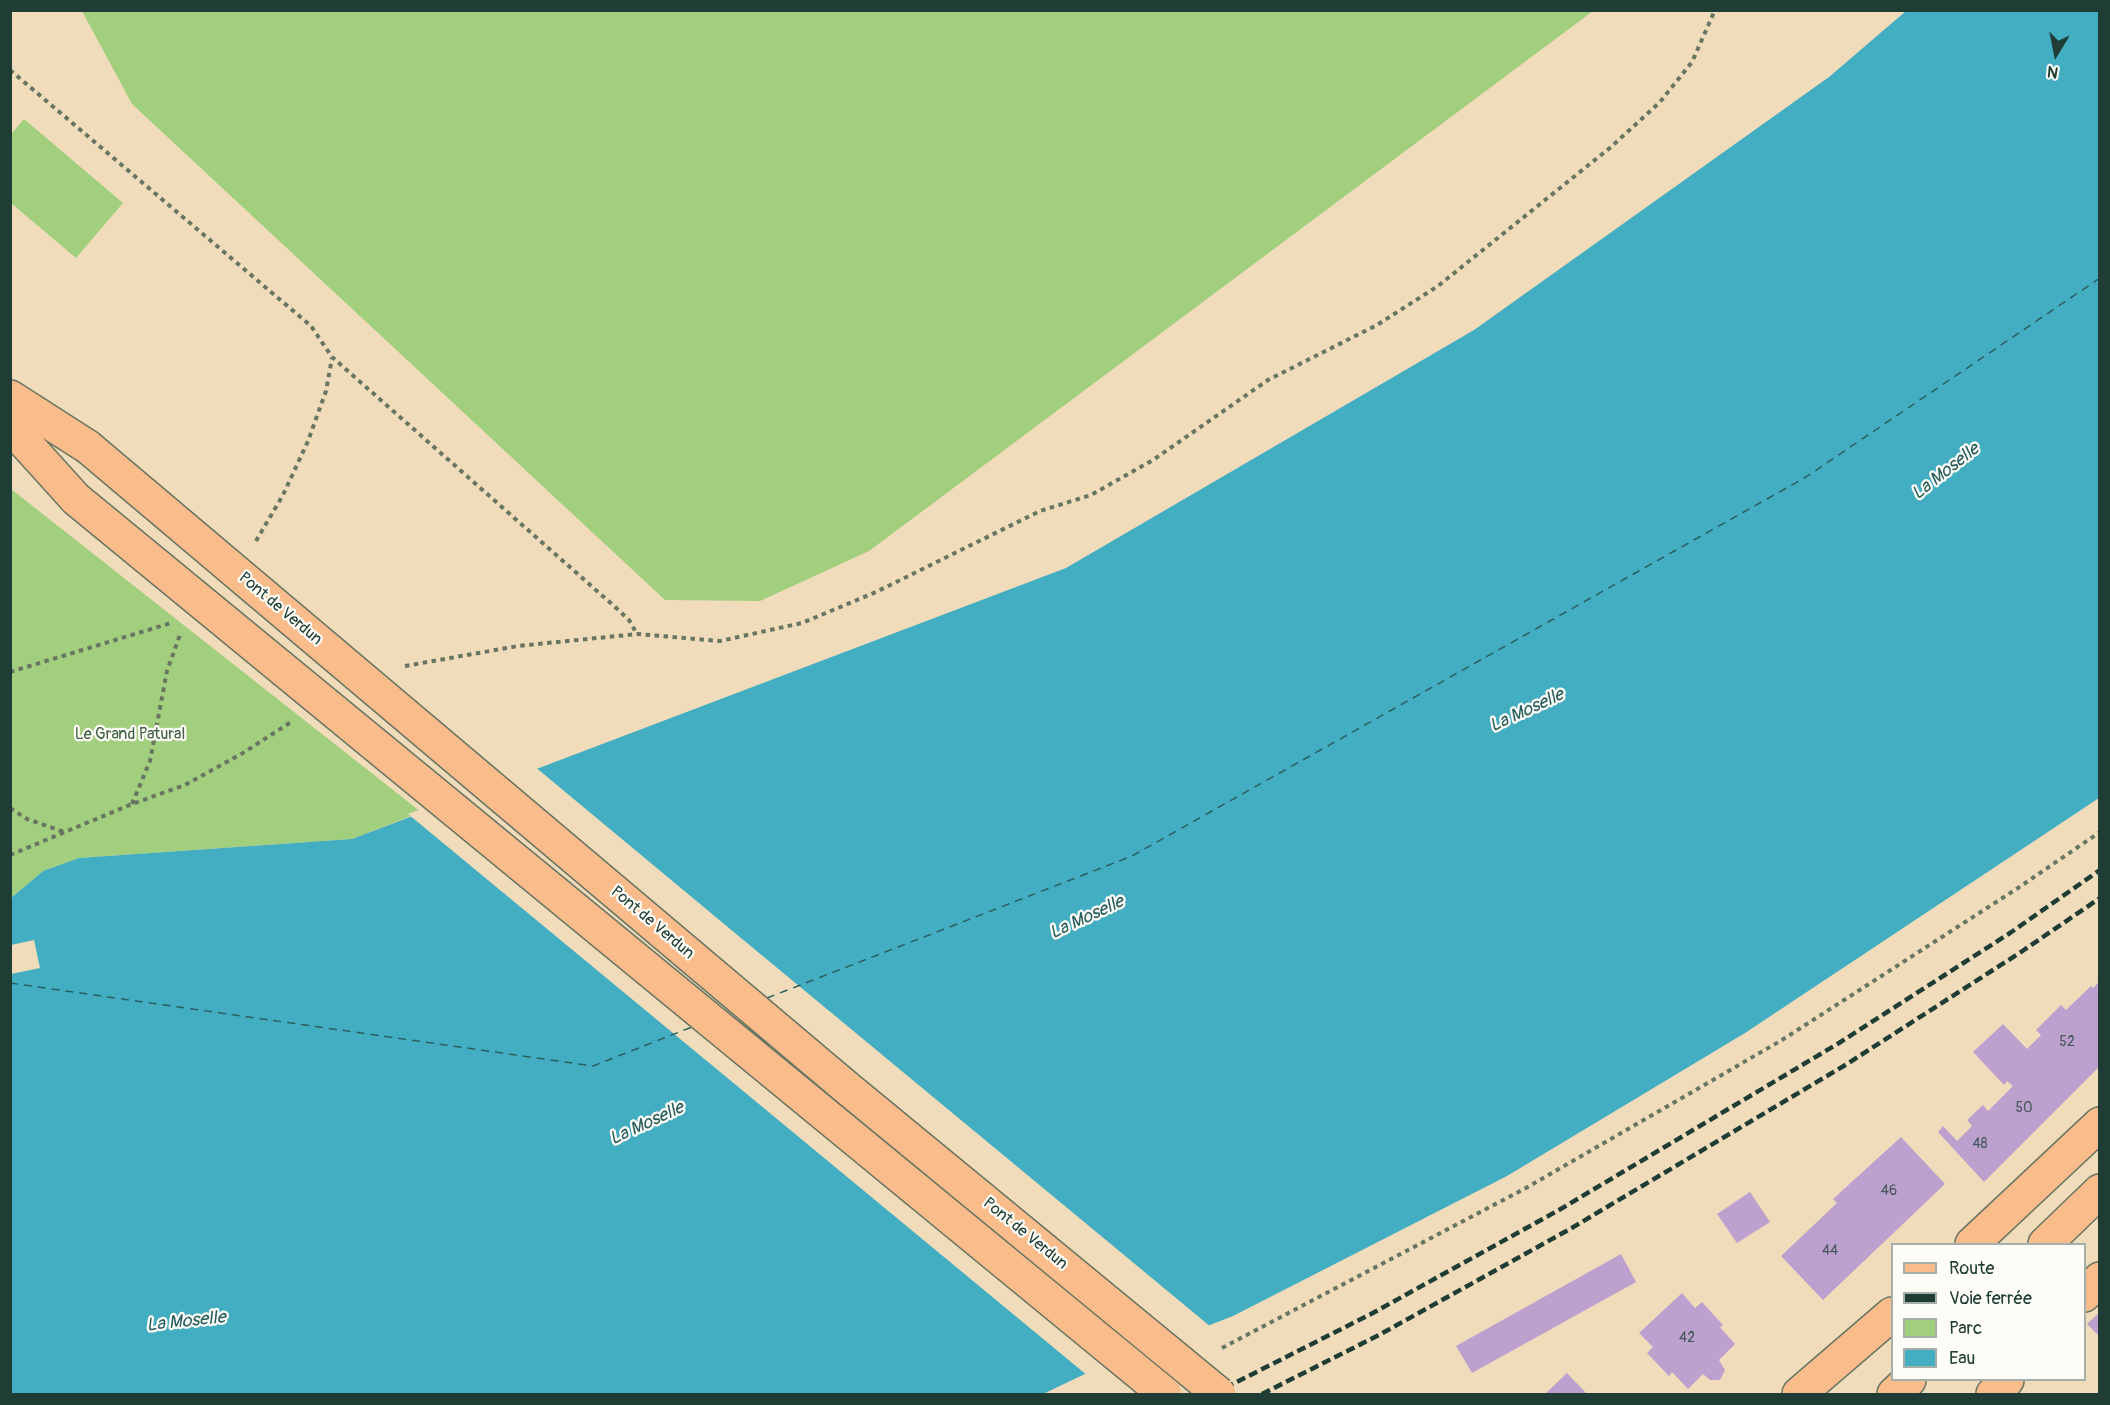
<!DOCTYPE html>
<meta charset="utf-8">
<style>
body{margin:0}
#map{position:relative;width:2110px;height:1405px;overflow:hidden;background:#f0dcbb;font-family:Pangolin,sans-serif}
canvas{display:block}
.frame{position:absolute;inset:0;border:12px solid #1f3d34;pointer-events:none}
.legend{position:absolute;left:1891px;top:1243px;width:195px;height:138px;box-sizing:border-box;background:#fdfcf7;border:2px solid #a4b0a9;margin:0;padding:8px 10px;list-style:none;font-size:18px;color:#1f3d34}
.legend li{display:flex;align-items:center;gap:12px;height:30px}
.legend b{width:30px;border:2px solid #a4b0a9}
.north{position:absolute;left:2026px;top:24px;width:60px;height:60px;-webkit-text-stroke:4px #fdfcf7;paint-order:stroke;rotate:190deg;font-size:16px;font-weight:700;line-height:24px;text-align:center;color:#1f3d34}
.north::after{content:'';display:block;margin:auto;width:21px;height:27px;background:#1f3d34;clip-path:polygon(50% 0,100% 100%,50% 72%,0 100%)}
</style>
<div id="map">
<canvas width="2110" height="1405"></canvas>
<div class="frame"></div>
<ul class="legend">
<li><b style="height:8px;background:#f9bc8a"></b>Route</li>
<li><b style="height:8px;background:#1f3d34"></b>Voie ferrée</li>
<li><b style="height:16px;background:#a1cf7d"></b>Parc</li>
<li><b style="height:16px;background:#43aec2"></b>Eau</li>
</ul>
<div class="north">N</div>
</div>
<script>
const ctx = document.querySelector('canvas').getContext('2d');
ctx.lineJoin = 'round';
function paint(path, color) {
  ctx.fillStyle = color;
  ctx.fill(path, 'evenodd');
}
function shape(rows) {
  const path = new Path2D();
  for (const r of rows) {
    path.moveTo(r[0], r[1]);
    for (let i = 2; i < r.length; i += 2) path.lineTo(r[i], r[i + 1]);
  }
  return path;
}
function trace(path, color, width, dash) {
  ctx.strokeStyle = color;
  ctx.lineWidth = width;
  ctx.lineCap = dash ? 'butt' : 'round';
  ctx.setLineDash(dash || []);
  ctx.stroke(path);
}
function label(font, color, halo, rows, align = 'center') {
  ctx.font = font + ' Pangolin,sans-serif';
  ctx.lineWidth = 4.5;
  ctx.setLineDash([]);
  ctx.textBaseline = 'middle';
  ctx.strokeStyle = halo;
  ctx.fillStyle = color;
  for (const [text, x, y, turn = 0] of rows) {
    ctx.save();
    ctx.translate(x, y);
    ctx.rotate((+turn || 0) * Math.PI / 180);
    ctx.textAlign = isNaN(turn) ? turn : align;
    if (halo) ctx.strokeText(text, 0, 0);
    ctx.fillText(text, 0, 0);
    ctx.restore();
  }
}
paint(shape([
 [82,11,1593,11,869,551,760,601,665,600,132,104],
 [24,119,123,203,76,258,11,203,11,134],
 [11,489,421,812,352,839,79,858,43,871,11,898]
]), '#a1cf7d');
paint(shape([
 [1906,11,2099,11,2099,798,1745,1033,1507,1176,1233,1316,1087,1373,1043,1394,11,1394,11,898,43,871,79,858,352,839,1066,568,1474,330,1829,77]
]), '#43aec2');
paint(shape([
 [534,766,741,938,1211,1327,1088,1376,408,814],
 [34,940,40,968,11,974,11,945]
]), '#f0dcbb');
trace(shape([
 [10,983,593,1066,692,1027],
 [767,998,1132,856,1806,477,2100,278]
]), '#2a5f5f', 1.5, [8, 6]);
paint(shape([
 [2100,981,2100,1066,1984,1182,1938,1132,1943,1126,1957,1141,1972,1126,1967,1120,1983,1105,1988,1111,2013,1086,2007,1081,2004,1085,1973,1052,2003,1024,2027,1049,2041,1035,2036,1030,2061,1005,2066,1010,2091,986,2093,988],
 [1901,1137,1945,1184,1823,1300,1781,1256,1837,1203,1833,1199],
 [1750,1192,1770,1222,1737,1243,1717,1214],
 [1621,1254,1636,1282,1472,1373,1456,1346],
 [1682,1293,1695,1308,1702,1302,1723,1325,1720,1327,1735,1344,1719,1360,1725,1370,1720,1380,1710,1380,1703,1374,1688,1389,1672,1372,1669,1376,1647,1353,1653,1347,1639,1333],
 [2100,1312,2100,1337,2087,1324],
 [1567,1373,1587,1394,1545,1394]
]), '#bca1ce');
const major = shape([
 [10,397,88,447],
 [10,426,76,499],
 [1972,1244,2100,1124],
 [2045,1244,2100,1191],
 [2084,1295,2100,1279],
 [1799,1394,1892,1314],
 [1894,1394,1909,1380],
 [1993,1394,2007,1380]
]);
trace(major, '#687563', 36);
trace(shape([
 [10,70,311,326,332,357,614,606,629,620,637,634],
 [256,541,283,495,308,441,326,391,332,358],
 [405,666,518,646,637,634,720,641,802,623,876,592,1040,511,1091,495,1153,460,1268,380,1377,325,1438,286,1611,147,1660,102,1692,62,1715,10],
 [10,672,171,623],
 [132,804,150,761,167,671,181,632],
 [10,808,27,819,64,832],
 [10,855,132,804,185,785,243,753,291,722],
 [1222,1348,1526,1188,1782,1040,2018,888,2100,832]
]), '#687563', 4, [4.5, 4.5]);
trace(major, '#f9bc8a', 33);
trace(shape([
 [1213,1394,1371,1314,1559,1210,1839,1043,2010,933,2100,870],
 [1262,1394,1379,1335,1570,1229,1847,1064,2021,952,2100,898]
]), '#1f3d34', 4.5, [9, 4.5]);
const majorBridge = shape([
 [88,447,846,1087,1219,1394],
 [76,499,1165,1394]
]);
trace(majorBridge, '#687563', 36, []);
trace(majorBridge, '#f9bc8a', 33);
label('14px', '#46565a', null, [
 ["52",2067,1042],
 ["50",2024,1108],
 ["48",1980,1144],
 ["46",1889,1191],
 ["44",1830,1251],
 ["42",1687,1338]
]);
label('16px', '#1f3d34', '#fdfcf7', [
 ["Pont de Verdun",280,609,40],
 ["Pont de Verdun",652,923,40],
 ["Pont de Verdun",1025,1234,39]
]);
label('16px', '#406246', '#fdfcf7', [
 ["Le Grand Patural",130,735]
]);
label('italic 18px', '#2a5f5f', '#fdfcf7', [
 ["La Moselle",1946,472,-38],
 ["La Moselle",1527,711,-25],
 ["La Moselle",1087,918,-25],
 ["La Moselle",647,1124,-25],
 ["La Moselle",186,1322,-6]
]);
</script>
